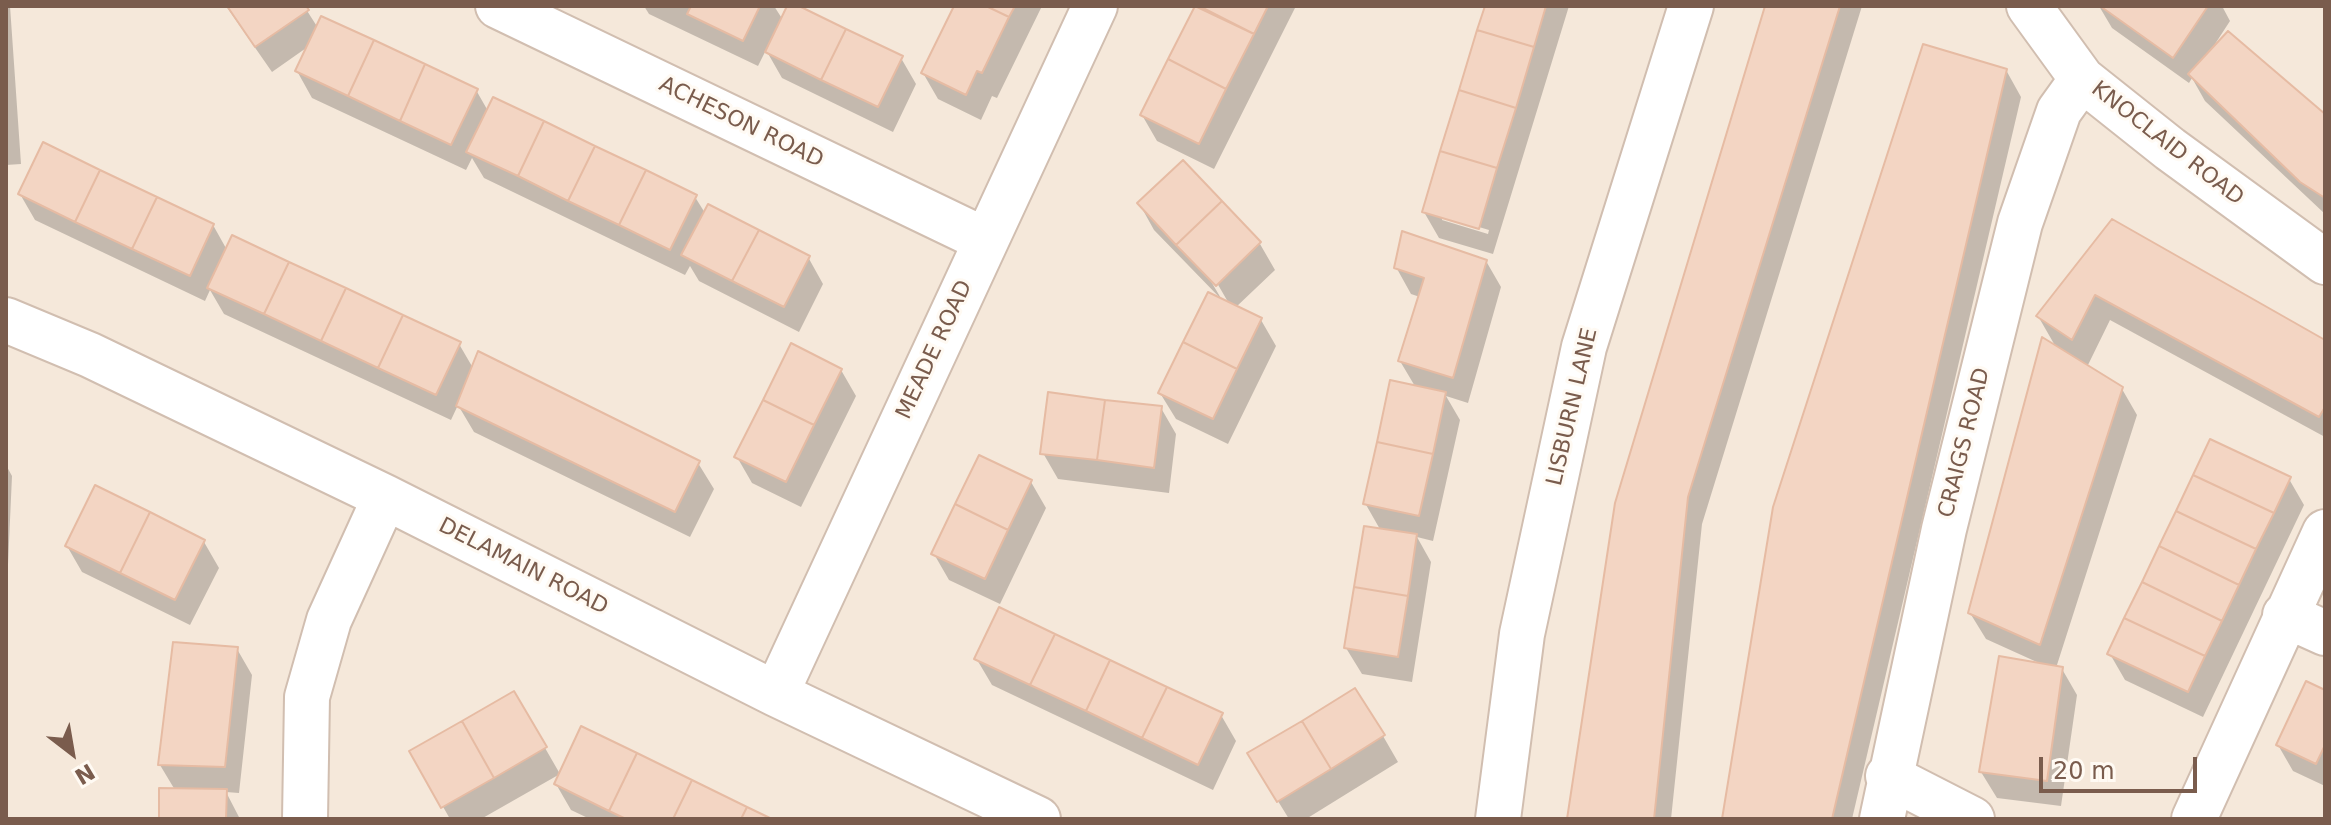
<!DOCTYPE html>
<style>
body{margin:0}
#map{position:relative;width:2331px;height:825px;overflow:hidden;background:#fdf6ec;font-family:"DejaVu Sans",sans-serif}
canvas{display:block}
.frame{position:absolute;inset:0;border:8px solid #7a5c4d;pointer-events:none}
.north{position:absolute;left:32px;top:713px;width:80px;height:80px;-webkit-text-stroke:6px #fffaf3;paint-order:stroke;rotate:149deg;font-size:22px;font-weight:700;line-height:32px;text-align:center;color:#7a5c4d}
.north::after{content:'';display:block;margin:auto;width:28px;height:36px;background:#7a5c4d;clip-path:polygon(50% 0,100% 100%,50% 72%,0 100%)}
.scale{position:absolute;left:2039px;top:757px;width:158px;height:36px;box-sizing:border-box;border:4px solid #7a5c4d;border-top:0;padding-left:10px;font-size:24px;line-height:28px;white-space:nowrap;color:#7a5c4d;-webkit-text-stroke:6px #fffaf3;paint-order:stroke}
</style>
<div id="map">
<canvas width="2331" height="825"></canvas>
<div class="frame"></div>
<div class="north">N</div>
<div class="scale">20 m</div>
</div>
<script>
const ctx = document.querySelector('canvas').getContext('2d');
ctx.lineJoin = 'round';
function paint(path, color) {
  ctx.fillStyle = color;
  ctx.fill(path, 'evenodd');
}
function shape(rows) {
  const path = new Path2D();
  for (const r of rows) {
    path.moveTo(r[0], r[1]);
    for (let i = 2; i < r.length; i += 2) path.lineTo(r[i], r[i + 1]);
  }
  return path;
}
function trace(path, color, width, dash) {
  ctx.strokeStyle = color;
  ctx.lineWidth = width;
  ctx.lineCap = dash ? 'butt' : 'round';
  ctx.setLineDash(dash || []);
  ctx.stroke(path);
}
function label(font, color, halo, rows, align = 'center') {
  ctx.font = font + ' "DejaVu Sans",sans-serif';
  ctx.lineWidth = 6;
  ctx.setLineDash([]);
  ctx.textBaseline = 'middle';
  ctx.strokeStyle = halo;
  ctx.fillStyle = color;
  for (const [text, x, y, turn = 0] of rows) {
    ctx.save();
    ctx.translate(x, y);
    ctx.rotate((+turn || 0) * Math.PI / 180);
    ctx.textAlign = isNaN(turn) ? turn : align;
    if (halo) ctx.strokeText(text, 0, 0);
    ctx.fillText(text, 0, 0);
    ctx.restore();
  }
}
paint(shape([
 [6,6,2325,6,2325,819,6,819]
]), '#f5e8da');
paint(shape([
 [6,6,10,6,21,164,6,165],
 [226,6,304,6,318,28,476,90,488,111,695,197,705,213,808,257,823,284,799,332,699,281,690,266,685,275,484,178,472,158,466,170,312,98,297,71,309,46,272,72],
 [644,6,774,6,783,20,790,6,794,6,901,58,916,84,893,132,782,78,766,50,758,66,649,14],
 [956,6,1042,6,997,98,992,96,981,120,938,99,923,73],
 [1197,6,1296,6,1214,169,1157,141,1142,115],
 [1487,6,1569,6,1493,254,1439,238,1424,212],
 [1442,216,1489,230,1488,234,1442,220],
 [1767,6,1862,6,1702,524,1671,819,1569,819],
 [2099,6,2222,6,2230,21,2215,44,2325,117,2325,214,2205,101,2192,78,2189,83,2112,28],
 [2006,70,2021,97,1852,819,1724,819],
 [1183,163,1260,244,1275,270,1235,308,1261,320,1276,346,1228,444,1176,419,1160,393,1228,302,1213,276,1209,278,1222,300,1154,230,1139,203],
 [20,194,213,225,227,250,459,344,473,368,698,463,714,489,690,537,474,432,458,405,451,420,224,314,210,290,205,301,35,220],
 [2112,221,2325,342,2325,437,2110,320,2087,367,2122,389,2137,415,2056,668,2062,669,2077,695,2061,806,1997,798,1981,772,2039,663,1986,639,1970,613,2057,349,2038,316],
 [1486,261,1501,287,1468,403,1446,396,1460,420,1433,541,1417,537,1431,562,1412,682,1362,674,1346,648,1381,531,1365,503,1416,388,1400,361,1420,297,1411,294,1396,267],
 [841,370,856,396,801,507,752,483,737,457],
 [1161,408,1176,434,1169,493,1058,479,1043,453],
 [6,465,12,476,6,609],
 [2289,479,2304,505,2203,717,2125,680,2110,654],
 [1031,482,1046,508,1000,604,949,580,934,554],
 [204,542,219,568,190,625,82,572,67,546],
 [237,649,252,675,239,793,226,792,240,819,161,819,175,790,160,765],
 [976,658,1221,715,1236,741,1213,790,992,685],
 [2325,692,2325,786,2293,771,2278,745],
 [514,694,560,774,481,819,450,819,412,752],
 [1383,736,1398,762,1306,819,1289,819,1265,780],
 [556,784,768,819,590,819,571,810]
]), '#0003');
const building = shape([
 [227,6,306,6,309,10,255,47,227,6],
 [691,6,760,6,743,41,687,14,691,6],
 [787,6,799,6,846,29,821,80,765,52,787,6],
 [954,6,986,6,1009,17,982,73,977,71,966,95,921,73,954,6],
 [986,6,1015,6,1009,17,986,6],
 [1195,6,1254,34,1226,89,1168,59,1195,6],
 [1199,6,1268,6,1254,34,1199,6],
 [1485,6,1546,6,1534,47,1477,30,1485,6],
 [1765,6,1840,6,1688,497,1654,819,1567,819,1615,503,1765,6],
 [2100,6,2208,6,2173,58,2100,6],
 [321,16,374,40,348,96,295,71,321,16],
 [846,29,903,56,878,107,821,80,846,29],
 [1477,30,1534,47,1516,108,1459,90,1477,30],
 [2228,31,2325,114,2325,198,2300,182,2188,74,2228,31],
 [374,40,425,64,400,121,348,96,374,40],
 [1923,44,2007,69,1832,819,1722,819,1773,507,1923,44],
 [1168,59,1226,89,1199,144,1140,115,1168,59],
 [425,64,478,89,451,145,400,121,425,64],
 [1459,90,1516,108,1497,168,1440,151,1459,90],
 [493,97,544,121,518,176,466,152,493,97],
 [544,121,595,146,568,201,518,176,544,121],
 [43,142,100,170,75,222,18,194,43,142],
 [595,146,646,170,619,225,568,201,595,146],
 [1440,151,1497,168,1479,229,1422,212,1440,151],
 [1183,160,1222,201,1176,245,1137,203,1183,160],
 [100,170,157,197,132,249,75,222,100,170],
 [646,170,697,195,670,250,619,225,646,170],
 [157,197,214,224,190,276,132,249,157,197],
 [1222,201,1261,242,1216,286,1176,245,1222,201],
 [708,204,759,230,732,281,681,255,708,204],
 [2112,219,2325,340,2325,407,2319,417,2095,295,2072,340,2036,316,2112,219],
 [759,230,810,256,784,307,732,281,759,230],
 [1402,231,1487,260,1453,378,1398,361,1424,278,1394,268,1402,231],
 [232,235,289,262,264,314,207,288,232,235],
 [289,262,346,288,321,341,264,314,289,262],
 [346,288,403,315,378,368,321,341,346,288],
 [1208,292,1262,318,1237,369,1183,342,1208,292],
 [403,315,461,342,436,395,378,368,403,315],
 [2042,337,2123,387,2040,645,1968,613,2042,337],
 [1183,342,1237,369,1213,419,1158,393,1183,342],
 [791,343,842,369,814,425,763,400,791,343],
 [478,351,700,461,675,512,456,406,478,351],
 [1390,380,1446,392,1433,454,1377,442,1390,380],
 [1048,392,1105,400,1097,460,1040,454,1048,392],
 [763,400,814,425,786,482,734,457,763,400],
 [1105,400,1162,406,1154,468,1097,460,1105,400],
 [2210,439,2291,477,2274,513,2193,475,2210,439],
 [1377,442,1433,454,1419,516,1363,504,1377,442],
 [979,455,1032,480,1008,530,955,504,979,455],
 [2193,475,2274,513,2256,549,2176,511,2193,475],
 [95,485,150,512,120,573,65,546,95,485],
 [955,504,1008,530,985,579,931,554,955,504],
 [2176,511,2256,549,2239,585,2159,546,2176,511],
 [150,512,205,540,175,600,120,573,150,512],
 [1364,526,1417,534,1408,596,1354,587,1364,526],
 [2159,546,2239,585,2222,621,2142,582,2159,546],
 [2142,582,2222,621,2205,656,2124,618,2142,582],
 [1354,587,1408,596,1398,657,1344,648,1354,587],
 [999,607,1055,634,1030,685,974,659,999,607],
 [2124,618,2205,656,2188,692,2107,654,2124,618],
 [1055,634,1110,660,1086,711,1030,685,1055,634],
 [173,642,238,647,225,767,158,765,173,642],
 [1999,656,2063,667,2047,781,1979,772,1999,656],
 [1110,660,1167,687,1142,738,1086,711,1110,660],
 [2306,681,2325,690,2325,745,2316,764,2276,745,2306,681],
 [1167,687,1223,713,1198,765,1142,738,1167,687],
 [1355,688,1385,735,1331,769,1302,721,1355,688],
 [514,691,547,747,494,778,462,721,514,691],
 [462,721,494,778,441,808,409,751,462,721],
 [1302,721,1331,769,1277,802,1247,753,1302,721],
 [581,726,637,753,609,811,554,784,581,726],
 [637,753,692,780,673,819,626,819,609,811,637,753],
 [692,780,747,807,741,819,673,819,692,780],
 [159,788,227,789,226,819,159,819,159,788],
 [747,807,772,819,741,819,747,807]
]);
paint(building, '#f3d5c3');
trace(building, '#e6bba3', 2);
const minor = shape([
 [498,6,985,240],
 [2029,6,2082,79,2170,149,2325,262],
 [6,320,90,355,385,497,776,694,1038,819],
 [2285,615,2325,633],
 [776,694,1095,6],
 [1888,776,1972,819],
 [305,819,307,697,329,620,385,497],
 [1498,819,1522,634,1584,347,1691,6],
 [1882,819,1944,529,2020,223,2059,111,2082,79],
 [2194,819,2325,532]
]);
trace(minor, '#d1beb0', 48);
trace(minor, '#fff', 44);
label('22px', '#7a5c4d', '#fffaf3', [
 ["ACHESON ROAD",741,123,26],
 ["KNOCLAID ROAD",2167,144,38],
 ["MEADE ROAD",935,350,-65],
 ["LISBURN LANE",1573,407,-77],
 ["CRAIGS ROAD",1965,443,-76],
 ["DELAMAIN ROAD",523,567,27]
]);
</script>
